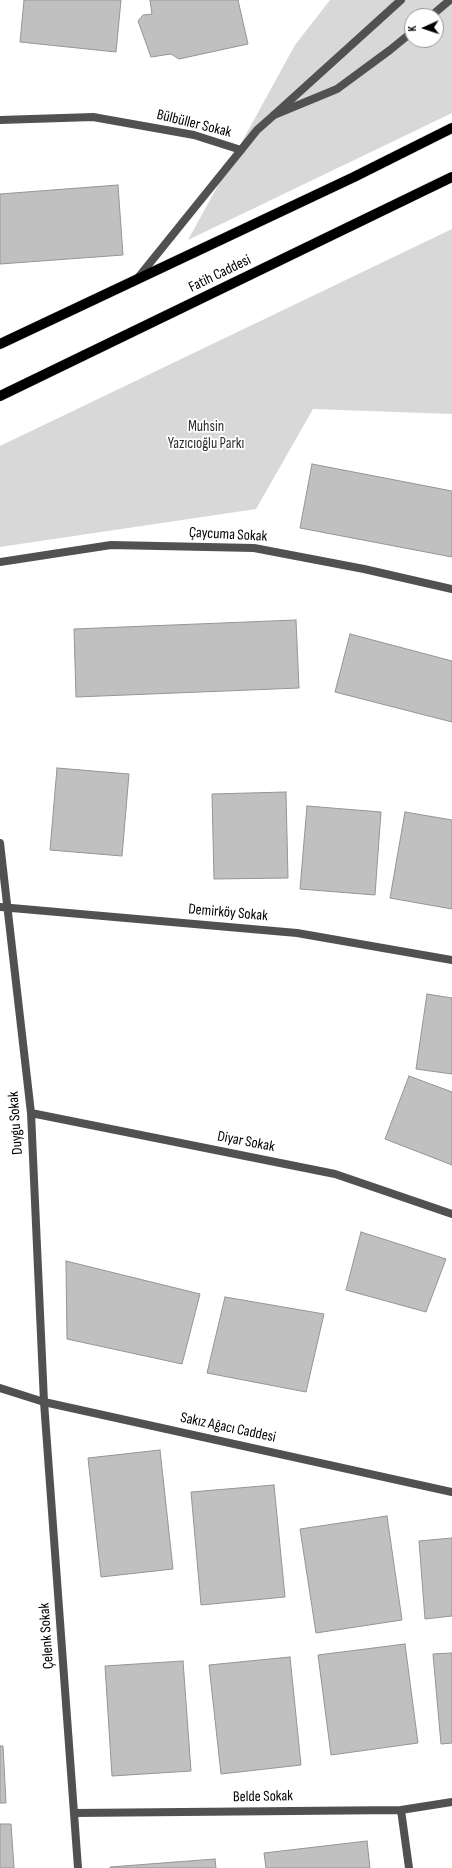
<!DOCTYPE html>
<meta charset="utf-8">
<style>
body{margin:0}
#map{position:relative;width:452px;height:1868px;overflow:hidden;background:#fff;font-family:"Sofia Sans Condensed",sans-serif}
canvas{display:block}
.north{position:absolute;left:404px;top:8px;width:40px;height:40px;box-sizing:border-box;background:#fff;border:1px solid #999;border-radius:50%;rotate:267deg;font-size:11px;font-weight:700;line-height:16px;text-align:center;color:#000}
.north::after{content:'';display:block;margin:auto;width:14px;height:18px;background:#000;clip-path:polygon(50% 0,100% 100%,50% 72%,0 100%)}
</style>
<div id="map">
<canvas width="452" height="1868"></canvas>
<div class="north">K</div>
</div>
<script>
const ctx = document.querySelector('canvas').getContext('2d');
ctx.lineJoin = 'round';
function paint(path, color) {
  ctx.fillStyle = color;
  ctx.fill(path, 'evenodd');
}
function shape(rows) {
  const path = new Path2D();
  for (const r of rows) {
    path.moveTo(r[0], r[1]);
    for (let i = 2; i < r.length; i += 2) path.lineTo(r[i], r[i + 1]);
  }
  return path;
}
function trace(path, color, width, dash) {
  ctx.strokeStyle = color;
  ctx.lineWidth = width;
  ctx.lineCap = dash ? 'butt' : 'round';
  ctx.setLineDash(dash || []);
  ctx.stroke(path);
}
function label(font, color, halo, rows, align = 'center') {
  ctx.font = font + ' "Sofia Sans Condensed",sans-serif';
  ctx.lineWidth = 3.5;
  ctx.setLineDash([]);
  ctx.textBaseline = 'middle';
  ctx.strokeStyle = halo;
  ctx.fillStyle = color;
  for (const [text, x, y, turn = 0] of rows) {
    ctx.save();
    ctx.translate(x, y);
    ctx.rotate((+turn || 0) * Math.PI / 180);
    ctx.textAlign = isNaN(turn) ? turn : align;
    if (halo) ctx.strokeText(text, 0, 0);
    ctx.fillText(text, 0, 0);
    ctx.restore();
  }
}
paint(shape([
 [330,0,452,0,452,113,188,240,295,45],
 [412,16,436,16,436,40,412,40],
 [452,229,452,414,313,409,256,509,0,547,0,446]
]), '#d8d8d8');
const building = shape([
 [24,0,121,0,116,52,20,42,24,0],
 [150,0,238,0,248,44,179,59,171,54,151,57,138,21,143,15,152,14,150,0],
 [118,185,123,255,0,264,0,194,118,185],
 [312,464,452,491,452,557,300,528,312,464],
 [296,620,299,688,76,697,74,629,296,620],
 [350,634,452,661,452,722,335,692,350,634],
 [57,768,129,774,122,856,50,850,57,768],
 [286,792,288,878,214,879,212,794,286,792],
 [307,806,381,812,375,895,300,889,307,806],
 [405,812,452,820,452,909,390,898,405,812],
 [427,994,452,998,452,1074,416,1069,427,994],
 [409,1076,452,1092,452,1165,385,1139,409,1076],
 [361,1232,446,1259,426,1312,346,1290,361,1232],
 [66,1261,200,1294,182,1364,67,1339,66,1261],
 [225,1297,324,1314,306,1392,207,1373,225,1297],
 [160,1450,173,1569,101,1577,88,1458,160,1450],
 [274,1485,285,1597,201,1605,191,1492,274,1485],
 [387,1516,402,1620,316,1633,300,1529,387,1516],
 [452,1538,452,1616,425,1619,419,1541,452,1538],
 [405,1644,418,1743,331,1755,318,1655,405,1644],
 [452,1653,452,1743,441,1744,433,1654,452,1653],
 [290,1657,301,1765,221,1774,209,1665,290,1657],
 [183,1661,191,1771,112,1776,105,1666,183,1661],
 [0,1746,3,1746,6,1803,0,1803,0,1746],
 [0,1824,11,1824,14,1868,0,1868,0,1824],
 [367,1841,370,1868,266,1868,264,1853,367,1841],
 [215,1859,216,1868,110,1868,110,1867,215,1859]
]);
paint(building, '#c0c0c0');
trace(building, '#959595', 1);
const primary = shape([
 [0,344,354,177,452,128],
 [0,396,452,177]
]);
trace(primary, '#dbdbdb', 11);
trace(shape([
 [431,16,450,0],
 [241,150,257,130,274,115,337,89,390,50,412,32]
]), '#515151', 8);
trace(shape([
 [274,115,401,0],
 [0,120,93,117,194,135,241,150,137,279],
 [0,562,111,545,254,548,364,569,452,589],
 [0,843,31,1113,44,1402,78,1868],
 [0,907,297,933,452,960],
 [31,1113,335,1174,452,1214],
 [401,1810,409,1868],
 [74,1813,401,1810,452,1802]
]), '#515151', 8);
trace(shape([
 [0,1388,44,1402,452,1492]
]), '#515151', 8);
trace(primary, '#000', 10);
label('15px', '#000', '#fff', [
 ["Bülbüller Sokak",194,124,14],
 ["Fatih Caddesi",220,274,-26],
 ["Çaycuma Sokak",228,535,3],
 ["Demirköy Sokak",228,913,5],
 ["Duygu Sokak",16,1123,-94],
 ["Diyar Sokak",246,1142,11],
 ["Sakız Ağacı Caddesi",228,1428,12],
 ["Çelenk Sokak",47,1636,-94],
 ["Belde Sokak",263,1797,-1]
]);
label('15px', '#2f2f2f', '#fff', [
 ["Muhsin",206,427],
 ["Yazıcıoğlu Parkı",206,444]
]);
</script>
